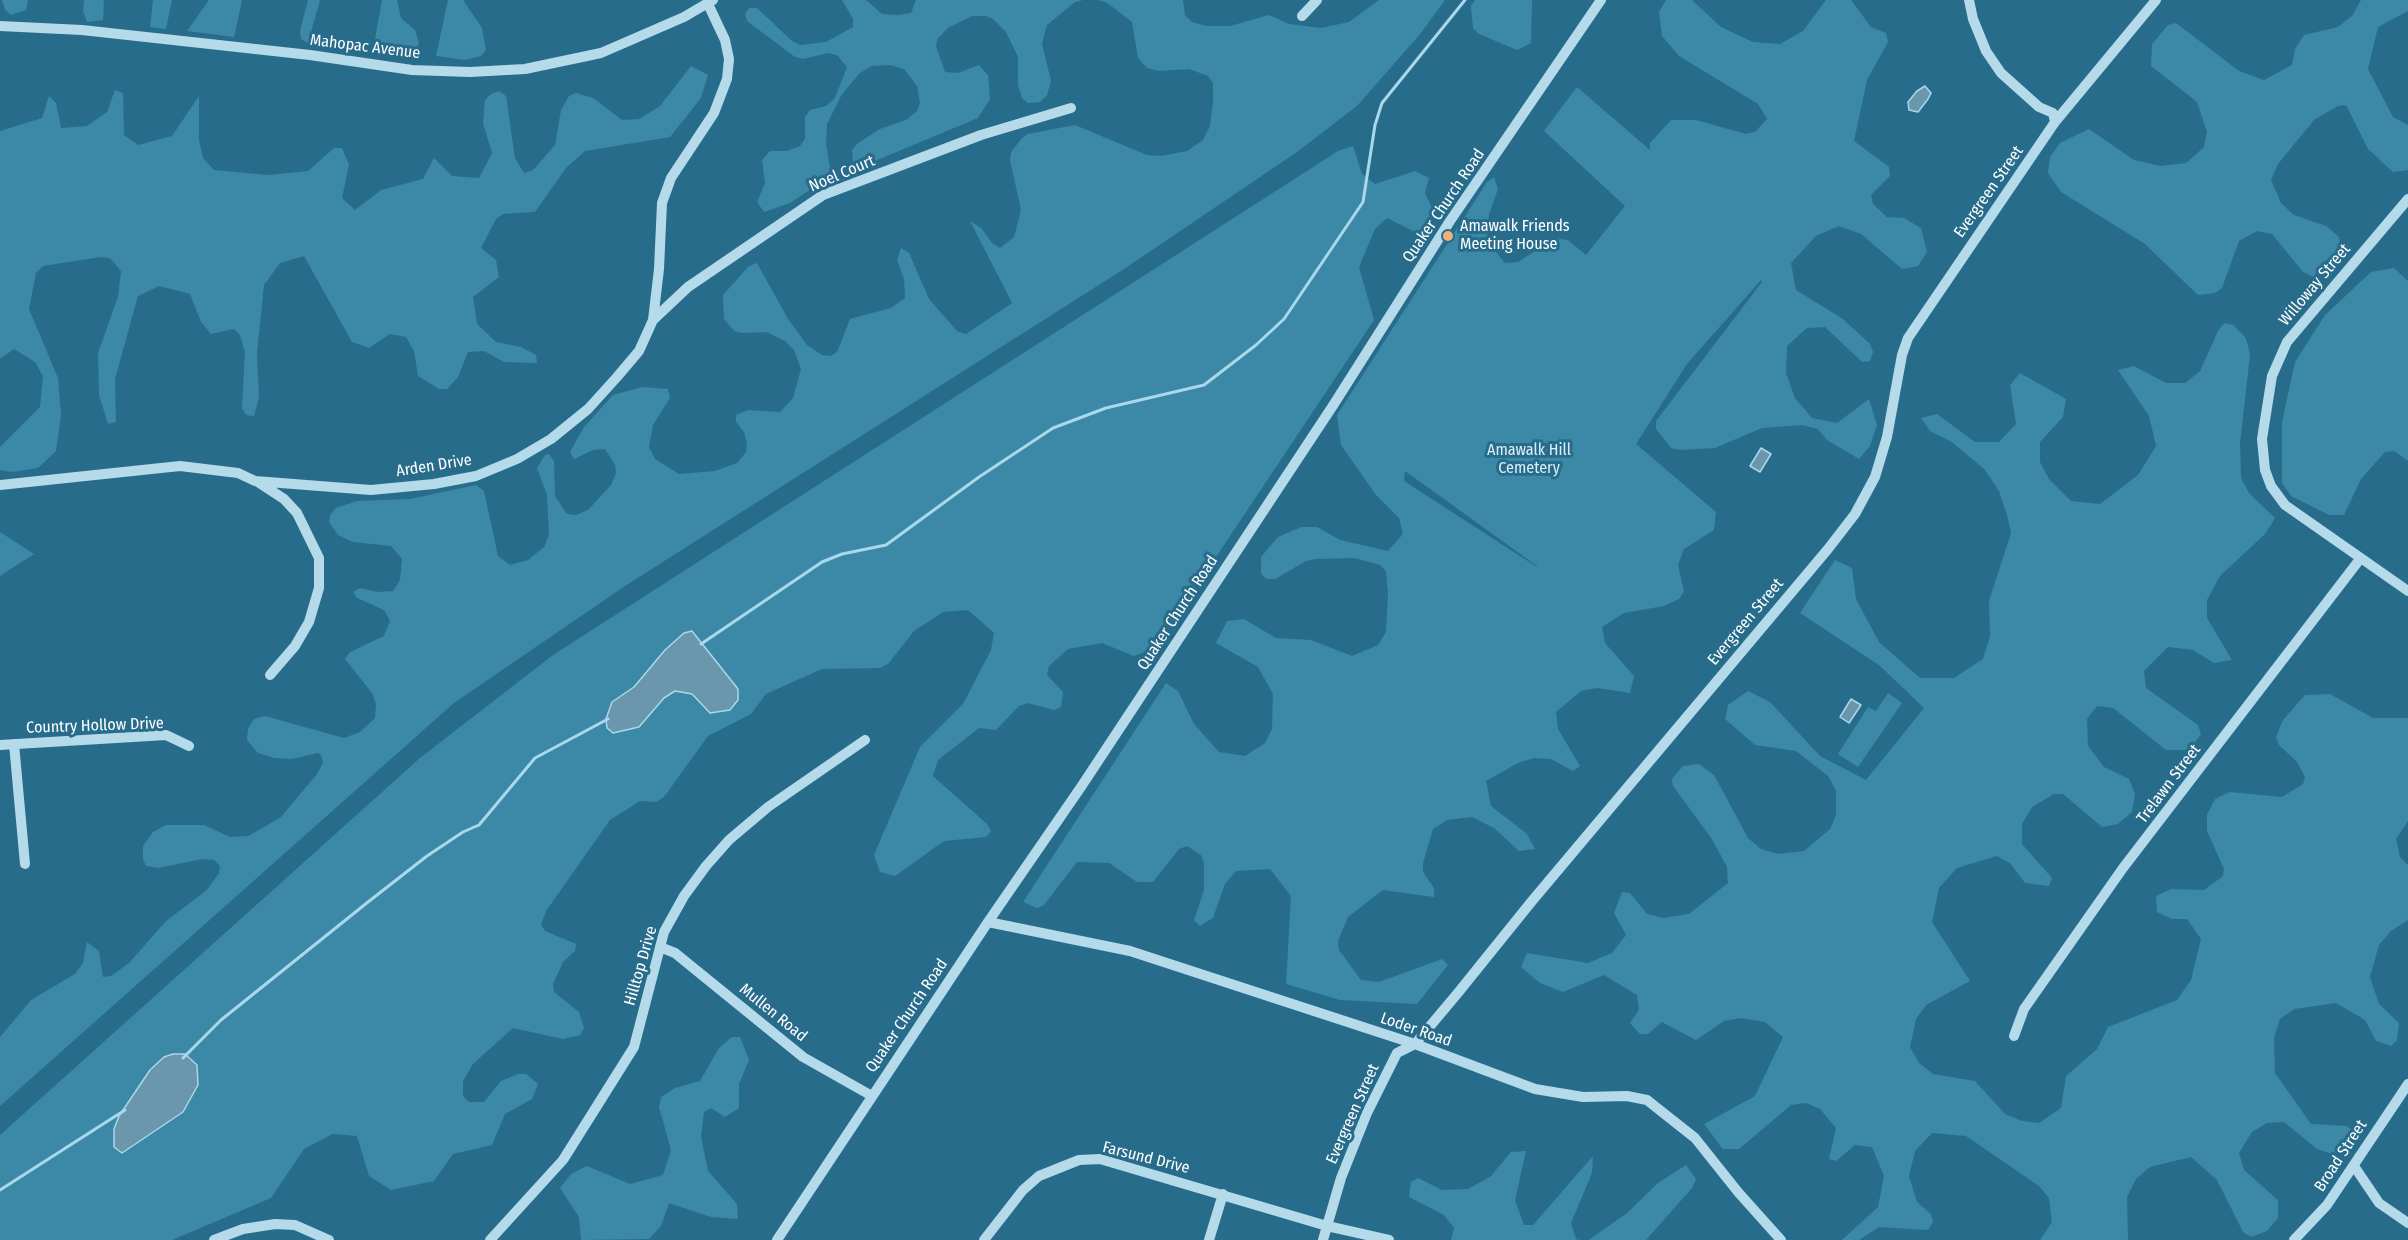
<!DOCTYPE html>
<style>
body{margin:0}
canvas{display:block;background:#276c8b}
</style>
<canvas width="2408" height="1240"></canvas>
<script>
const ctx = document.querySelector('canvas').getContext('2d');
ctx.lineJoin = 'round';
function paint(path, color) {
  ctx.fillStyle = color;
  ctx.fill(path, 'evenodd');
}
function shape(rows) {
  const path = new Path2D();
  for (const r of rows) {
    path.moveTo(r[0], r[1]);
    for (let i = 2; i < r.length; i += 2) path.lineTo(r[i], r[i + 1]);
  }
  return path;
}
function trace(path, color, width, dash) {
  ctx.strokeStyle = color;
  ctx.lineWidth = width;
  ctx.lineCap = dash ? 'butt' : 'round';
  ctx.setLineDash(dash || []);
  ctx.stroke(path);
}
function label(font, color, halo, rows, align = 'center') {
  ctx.font = font + ' "Fira Sans Condensed",sans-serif';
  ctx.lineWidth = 6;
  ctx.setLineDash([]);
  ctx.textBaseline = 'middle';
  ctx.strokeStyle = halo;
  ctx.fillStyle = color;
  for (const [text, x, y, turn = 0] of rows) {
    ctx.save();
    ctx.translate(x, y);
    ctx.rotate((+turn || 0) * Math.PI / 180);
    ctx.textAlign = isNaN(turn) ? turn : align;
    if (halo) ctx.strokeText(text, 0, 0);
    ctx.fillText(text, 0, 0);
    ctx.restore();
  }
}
paint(shape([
 [2,0,28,0,26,10,11,15,5,10],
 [84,0,104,0,103,20,87,22,83,11],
 [153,0,172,0,166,29,150,27],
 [209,0,242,0,234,37,187,31],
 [308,0,320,0,308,43,301,39,300,31],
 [382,0,397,0,401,18,415,30,419,43,416,50,373,50],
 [448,0,463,0,482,28,486,50,481,56,465,60,436,56],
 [842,0,866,0,882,14,897,15,911,13,916,0,1083,0,1075,2,1047,25,1042,44,1051,81,1047,95,1040,102,1028,103,1022,98,1018,85,1018,57,1006,32,993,19,986,16,972,16,948,28,938,38,936,46,945,72,958,73,979,65,988,75,990,99,978,118,863,166,853,163,852,150,858,143,880,129,906,120,917,111,920,103,917,86,904,69,890,65,872,66,860,73,842,94,827,124,826,142,831,176,790,203,764,212,757,202,765,183,762,160,770,151,787,151,800,146,805,139,805,117,810,110,826,106,835,98,847,67,837,55,828,53,803,59,795,57,747,21,745,14,749,8,757,8,792,41,800,45,826,42,853,27,853,19],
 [1097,0,1183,0,1185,15,1192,22,1206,26,1230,26,1269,15,1289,24,1321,28,1349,22,1379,0,1445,0,1421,33,1357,106,1297,152,1124,269,625,586,454,703,0,1106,0,1037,31,1000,75,974,83,963,87,942,99,951,103,977,111,976,129,963,166,921,207,890,219,873,220,866,214,860,202,859,158,868,146,866,143,859,143,846,153,832,166,825,204,825,230,837,248,836,280,818,317,774,323,763,321,755,318,753,292,759,274,758,258,753,247,740,248,729,254,719,265,716,344,738,360,732,375,718,376,704,372,693,345,659,350,652,384,636,390,621,384,610,357,598,353,592,360,588,377,592,393,591,400,580,402,559,391,546,353,542,338,535,329,522,330,515,336,508,357,501,410,499,476,485,484,491,498,556,510,565,528,560,544,547,549,535,547,495,537,468,545,455,549,454,554,461,555,496,567,514,576,515,588,510,611,485,616,473,615,465,605,449,593,450,574,459,570,452,584,427,613,395,642,387,668,389,670,398,653,425,649,447,655,459,679,474,715,471,737,463,746,452,747,444,744,432,736,422,736,415,748,410,780,412,793,398,801,369,794,350,785,341,766,332,742,333,734,331,724,319,723,295,749,266,757,263,788,319,807,345,822,355,831,356,837,352,850,319,891,308,905,298,904,279,897,260,901,248,909,253,929,299,957,331,966,334,1012,303,970,221,981,228,992,243,1000,248,1014,237,1021,210,1010,160,1011,152,1022,138,1028,134,1075,125,1147,155,1161,156,1187,151,1203,140,1210,126,1213,103,1213,83,1208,76,1189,69,1159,71,1147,68,1138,58,1132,22,1106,2],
 [1475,0,1532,0,1531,43,1517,50,1479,34,1473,28,1471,6],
 [1666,0,1692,0,1721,27,1753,42,1780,44,1803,31,1826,0,1851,0,1871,27,1886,33,1888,42,1867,80,1854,141,1889,167,1890,176,1871,195,1873,204,1887,217,1904,218,1921,228,1927,252,1918,266,1902,269,1861,234,1839,226,1816,236,1791,263,1796,290,1843,319,1870,344,1873,352,1870,361,1862,362,1825,327,1807,328,1787,346,1786,373,1795,398,1812,418,1837,423,1869,399,1877,425,1870,446,1859,459,1827,440,1818,429,1802,425,1762,428,1715,448,1680,450,1671,448,1656,429,1656,421,1762,282,1761,280,1687,364,1636,444,1716,512,1714,530,1684,549,1678,565,1684,591,1679,599,1664,606,1624,613,1602,627,1605,643,1634,676,1630,693,1597,688,1581,691,1556,712,1558,729,1580,766,1573,771,1551,759,1534,758,1518,763,1486,781,1491,806,1527,834,1535,849,1519,851,1494,828,1472,817,1447,820,1433,829,1423,863,1423,872,1434,888,1434,897,1383,890,1348,917,1338,941,1339,950,1361,980,1379,982,1442,959,1448,965,1417,1004,1340,1000,1286,984,1291,896,1270,869,1236,871,1225,884,1213,918,1200,926,1194,920,1204,890,1204,863,1201,855,1187,846,1179,849,1153,882,1137,882,1109,863,1077,862,1044,905,1037,908,1023,902,1166,683,1178,691,1194,724,1219,752,1245,756,1265,743,1272,729,1273,694,1258,667,1216,643,1227,621,1244,619,1276,638,1311,640,1352,656,1378,645,1386,632,1388,593,1386,571,1380,565,1355,558,1315,559,1306,561,1275,579,1266,579,1261,573,1261,557,1278,537,1301,527,1317,527,1340,540,1388,551,1403,534,1399,518,1376,495,1341,445,1337,415,1487,182,1494,177,1498,189,1489,214,1487,233,1491,246,1505,263,1518,262,1551,241,1560,239,1568,240,1586,255,1625,206,1544,131,1577,87,1650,150,1650,143,1671,120,1696,120,1746,134,1755,132,1767,119,1758,104,1679,56,1662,36,1659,12],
 [1405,471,1537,566,1537,567,1404,481],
 [2361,0,2408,0,2408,11,2378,27,2368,69,2393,117,2408,125,2408,170,2393,172,2368,149,2346,105,2338,106,2314,120,2278,164,2271,180,2281,203,2294,215,2326,226,2339,237,2341,254,2325,275,2317,279,2303,272,2272,234,2257,231,2239,241,2222,288,2215,293,2198,295,2145,244,2061,192,2048,173,2050,157,2060,143,2089,129,2134,160,2160,166,2186,163,2204,147,2207,132,2197,102,2151,66,2152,44,2168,25,2176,23,2239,71,2264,80,2292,65,2295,49,2304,35,2338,27,2352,16],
 [691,66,708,75,701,98,670,137,585,151,566,168,535,212,503,214,496,219,481,248,496,260,499,277,473,297,477,324,496,342,521,347,536,355,537,363,504,362,484,351,468,352,458,377,447,389,439,389,418,376,414,351,406,337,390,334,369,348,352,342,304,256,280,263,264,285,257,354,259,398,254,416,246,415,242,408,245,352,240,335,234,329,211,334,201,322,190,294,159,286,138,296,115,379,116,422,108,424,99,395,98,353,118,297,121,271,110,258,101,257,43,266,36,273,29,309,58,378,61,415,56,451,38,468,13,472,0,470,0,447,40,407,43,376,35,362,14,349,0,359,0,131,42,118,49,96,56,103,61,128,87,126,107,112,115,90,123,93,124,135,138,145,172,136,199,96,199,140,203,158,214,170,268,175,308,171,334,148,342,148,349,165,342,198,355,210,381,190,423,179,434,158,452,176,479,178,492,153,483,123,485,100,491,94,499,91,506,96,515,158,524,173,533,170,555,145,561,110,569,96,576,93,593,98,622,120,639,119,660,106],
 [1353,146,1362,174,1375,184,1415,171,1429,178,1425,193,1437,219,1417,233,1387,218,1375,229,1359,267,1374,320,1162,638,1150,650,1134,656,1102,643,1068,649,1049,666,1047,675,1063,692,1061,707,1054,710,1028,703,1019,706,996,730,979,728,938,760,933,776,987,824,991,831,986,837,944,841,895,876,880,872,874,855,920,747,963,704,991,650,994,633,968,610,943,612,914,631,888,664,880,668,822,669,766,694,751,714,708,736,664,797,656,802,640,801,610,820,546,911,541,925,545,931,576,944,575,951,563,962,553,984,554,992,579,1012,584,1028,580,1035,563,1039,513,1028,473,1064,463,1081,463,1096,469,1102,484,1102,501,1081,518,1074,526,1074,538,1084,532,1099,505,1114,492,1145,453,1154,434,1181,391,1190,369,1176,357,1136,333,1134,304,1149,271,1198,172,1240,0,1240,0,1135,420,758,553,655,1338,151],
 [665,650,710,713,692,694,675,691,664,698,612,702,634,687],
 [2394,268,2408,281,2408,461,2394,451,2385,452,2361,479,2344,515,2329,515,2291,496,2282,483,2282,422,2295,362,2325,315,2371,272],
 [2225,323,2233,325,2246,338,2250,355,2240,443,2241,478,2249,493,2275,518,2265,534,2220,576,2207,600,2207,618,2232,660,2214,663,2193,650,2168,647,2144,671,2146,688,2198,725,2201,734,2190,750,2166,750,2113,708,2097,706,2087,719,2088,746,2104,767,2129,779,2135,794,2132,812,2118,824,2102,827,2063,794,2054,794,2032,807,2022,824,2022,844,2052,878,2049,886,2025,883,2010,863,1997,856,1957,868,1939,888,1932,922,1970,981,1926,1005,1916,1019,1910,1047,1919,1063,1933,1074,1975,1081,2005,1114,2022,1121,2039,1123,2061,1108,2066,1076,2097,1049,2108,1027,2177,1000,2191,980,2201,939,2187,919,2172,919,2157,912,2156,896,2171,889,2204,890,2223,876,2224,869,2207,831,2207,815,2215,799,2230,792,2282,797,2303,784,2305,777,2297,762,2279,745,2276,737,2283,720,2305,695,2330,694,2373,718,2408,718,2408,821,2396,839,2400,857,2408,865,2408,920,2391,931,2379,945,2370,977,2379,1004,2399,1023,2397,1040,2391,1046,2376,1041,2365,1020,2336,1003,2294,1009,2280,1019,2274,1038,2275,1073,2311,1124,2347,1126,2353,1131,2348,1147,2332,1154,2317,1149,2284,1122,2267,1123,2252,1132,2239,1153,2244,1170,2278,1200,2278,1218,2267,1231,2251,1237,2243,1232,2217,1180,2191,1157,2150,1167,2136,1179,2127,1197,2128,1240,2040,1240,2052,1222,2049,1198,2039,1186,1966,1136,1932,1133,1915,1151,1909,1176,1917,1202,1931,1214,1933,1222,1928,1230,1879,1227,1859,1240,1842,1240,1878,1207,1884,1176,1872,1147,1855,1145,1836,1161,1829,1159,1836,1128,1820,1109,1806,1103,1791,1105,1739,1149,1723,1149,1704,1124,1755,1096,1783,1037,1765,1022,1741,1018,1724,1021,1696,1040,1662,1022,1648,1034,1640,1034,1630,1023,1639,1010,1637,995,1604,975,1563,992,1540,983,1521,967,1527,953,1588,963,1612,953,1626,935,1614,913,1622,892,1630,893,1647,914,1663,918,1689,914,1728,883,1727,867,1712,839,1673,786,1672,779,1683,766,1699,764,1714,775,1748,838,1761,849,1778,854,1804,851,1830,829,1836,815,1836,790,1828,776,1796,751,1755,745,1725,719,1728,705,1748,691,1770,702,1820,756,1866,780,1924,708,1879,665,1800,613,1835,560,1852,568,1856,599,1879,642,1920,678,1954,678,1983,659,1990,636,1989,601,2011,533,2007,515,1999,491,1985,470,1952,442,1930,431,1921,418,1937,414,1975,442,1999,442,2016,424,2010,385,2020,373,2066,399,2063,417,2040,442,2040,462,2049,479,2071,501,2100,504,2138,475,2156,446,2149,416,2118,370,2134,366,2166,383,2185,383,2200,371,2219,329],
 [0,532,34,554,0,576],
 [1888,693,1902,703,1858,767,1838,754,1868,707,1876,711],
 [732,1037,740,1037,749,1060,739,1084,739,1108,725,1117,711,1108,704,1112,701,1137,708,1171,737,1204,738,1219,711,1217,669,1203,661,1226,649,1239,581,1240,579,1217,560,1188,571,1174,587,1166,630,1184,663,1175,671,1150,659,1107,661,1097,675,1088,700,1081,719,1048],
 [1526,1151,1515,1200,1524,1225,1533,1225,1593,1156,1592,1173,1571,1223,1576,1239,1579,1240,1451,1240,1454,1228,1444,1215,1409,1197,1411,1182,1418,1178,1442,1190,1468,1189,1490,1177,1511,1152],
 [1686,1165,1696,1179,1692,1188,1646,1240,1589,1240,1627,1213,1658,1183]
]), '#3b88a7');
const water = shape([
 [1925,86,1931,93,1928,99,1918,112,1909,110,1908,102,1917,91,1925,86],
 [1761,448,1771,454,1760,472,1750,466,1761,448],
 [692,631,738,689,738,700,730,710,710,713,692,694,675,691,664,698,639,727,613,733,607,728,606,719,612,702,634,687,665,650,684,633,692,631],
 [1851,699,1861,705,1849,723,1840,717,1851,699],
 [173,1054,185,1054,197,1065,198,1085,183,1112,122,1153,114,1147,114,1129,119,1116,150,1070,164,1057,173,1054]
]);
paint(water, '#6b97ac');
trace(water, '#a9d8ea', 1.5);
trace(shape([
 [701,644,822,562,842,554,886,545,979,477,1053,428,1106,408,1204,385,1256,345,1284,319,1363,202,1375,125,1382,103,1465,0],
 [183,1058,221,1020,368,902,427,856,463,832,479,825,535,758,608,719],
 [0,1190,125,1110]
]), '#a9d8ea', 3);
trace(shape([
 [1969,0,1973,19,1986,51,2001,73,2039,107,2053,113,2055,122],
 [1302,16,1317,0],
 [0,26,82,30,310,55,412,70,470,72,525,69,601,53,684,17,713,0],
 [2408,199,2287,342,2272,376,2262,439,2265,470,2271,486,2285,505,2408,591],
 [653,320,688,287,823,195,981,135,1071,108],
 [258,482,284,499,297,513,319,558,319,588,309,622,295,646,270,675],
 [0,485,180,466,238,473,255,481,371,490,434,484,476,476,517,459,551,439,588,409,617,377,639,351,653,320,659,269,662,203,671,178,714,113,727,79,729,59,725,40,708,4],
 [14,744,25,864],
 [0,745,166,735,189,746],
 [988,922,1130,951,1415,1044,1535,1089,1583,1097,1627,1096,1647,1100,1695,1138,1738,1192,1781,1240],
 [660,947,675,953,803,1057,872,1096],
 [2014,1036,2024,1009,2123,868,2360,559],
 [2354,1166,2379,1203,2408,1223],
 [214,1240,243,1229,275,1224,295,1225,329,1240],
 [490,1240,563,1160,634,1047,664,932,684,896,706,866,729,840,768,807,865,740],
 [777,1240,988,922,1081,787,1334,404,1450,221,1601,0],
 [984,1240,1023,1190,1039,1176,1079,1160,1100,1159,1327,1226,1389,1240],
 [1209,1240,1223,1194],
 [1323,1240,1341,1178,1367,1113,1397,1053,1415,1044,1457,994,1532,901,1828,549,1855,514,1875,477,1887,437,1902,355,1908,338,2055,122,2156,0],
 [2294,1240,2327,1205,2408,1084]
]), '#b5daea', 10);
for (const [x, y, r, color] of [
 [1448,236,6,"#f3b17a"]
]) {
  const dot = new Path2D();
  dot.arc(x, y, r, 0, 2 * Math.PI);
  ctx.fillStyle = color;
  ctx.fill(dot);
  trace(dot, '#276c8b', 2);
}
label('16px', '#fff', '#276c8b', [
 ["Mahopac Avenue",365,47,7],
 ["Noel Court",842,174,-23],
 ["Evergreen Street",1989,192,-55],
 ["Quaker Church Road",1444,206,-56],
 ["Willoway Street",2315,285,-50],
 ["Arden Drive",434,466,-9],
 ["Quaker Church Road",1178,613,-57],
 ["Evergreen Street",1746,622,-50],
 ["Country Hollow Drive",95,726,-2],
 ["Trelawn Street",2169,784,-53],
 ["Hilltop Drive",641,966,-74],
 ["Mullen Road",773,1013,39],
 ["Quaker Church Road",907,1016,-56],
 ["Loder Road",1416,1030,19],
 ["Evergreen Street",1353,1114,-66],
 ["Broad Street",2341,1156,-57],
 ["Farsund Drive",1146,1158,14]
]);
label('16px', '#fff', '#276c8b', [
 ["Amawalk Friends",1460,227],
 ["Meeting House",1460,245]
], 'left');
label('16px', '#d9eef8', '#276c8b', [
 ["Amawalk Hill",1529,451],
 ["Cemetery",1529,469]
]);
</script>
